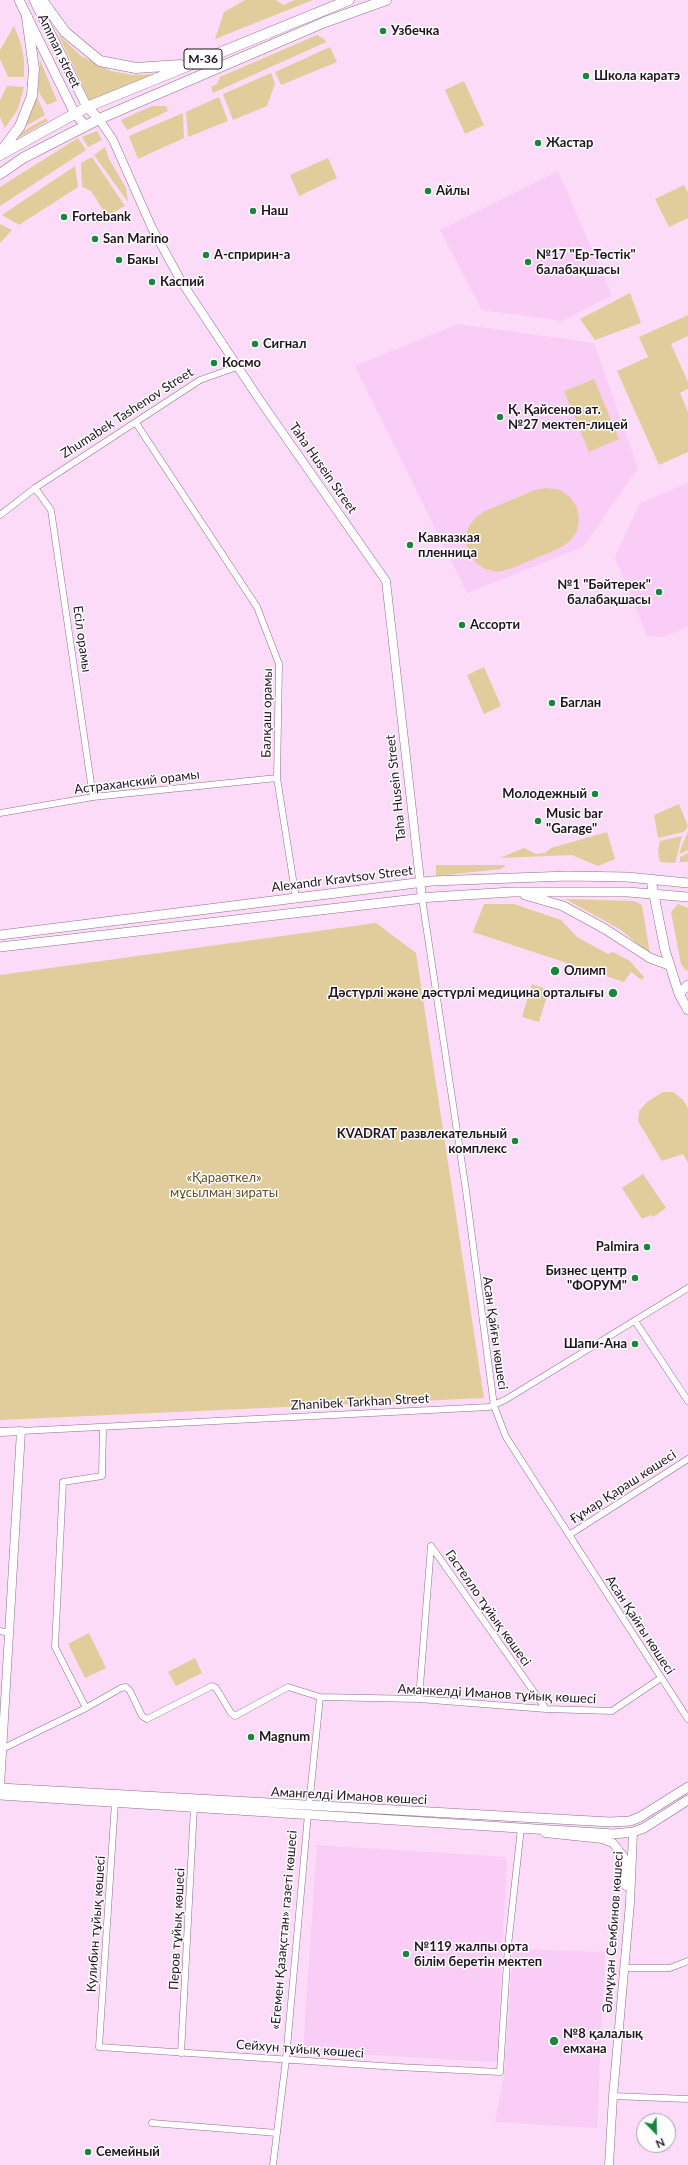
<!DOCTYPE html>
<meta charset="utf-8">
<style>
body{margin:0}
#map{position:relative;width:688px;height:2165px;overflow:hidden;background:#fbdbf8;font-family:Lato,sans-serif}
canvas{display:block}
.north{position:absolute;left:636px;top:2113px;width:40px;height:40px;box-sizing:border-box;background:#fff;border:1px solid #a6a0a5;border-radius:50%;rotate:157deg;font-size:11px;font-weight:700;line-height:16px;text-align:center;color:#20121f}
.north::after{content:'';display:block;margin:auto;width:14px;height:18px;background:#1a863d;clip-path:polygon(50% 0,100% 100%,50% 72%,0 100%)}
</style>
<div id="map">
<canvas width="688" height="2165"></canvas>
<div class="north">N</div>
</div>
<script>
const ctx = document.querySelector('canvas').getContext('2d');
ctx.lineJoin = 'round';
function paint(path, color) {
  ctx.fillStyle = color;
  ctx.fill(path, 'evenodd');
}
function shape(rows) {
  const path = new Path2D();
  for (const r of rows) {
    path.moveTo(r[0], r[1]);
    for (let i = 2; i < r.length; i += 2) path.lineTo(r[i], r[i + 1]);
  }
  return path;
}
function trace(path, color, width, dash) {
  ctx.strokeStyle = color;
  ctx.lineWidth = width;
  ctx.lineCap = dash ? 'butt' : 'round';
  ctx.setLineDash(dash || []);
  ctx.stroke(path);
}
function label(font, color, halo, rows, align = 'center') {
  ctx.font = font + ' Lato,sans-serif';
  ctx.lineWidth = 3;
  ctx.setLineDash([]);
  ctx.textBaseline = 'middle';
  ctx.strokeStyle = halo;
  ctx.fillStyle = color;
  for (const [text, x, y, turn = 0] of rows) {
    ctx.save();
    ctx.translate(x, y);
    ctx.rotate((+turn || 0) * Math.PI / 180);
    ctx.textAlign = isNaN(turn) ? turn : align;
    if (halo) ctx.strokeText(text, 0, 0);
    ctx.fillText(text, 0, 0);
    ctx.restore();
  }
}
paint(shape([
 [558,171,612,295,562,321,482,310,440,230],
 [458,324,594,343,638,468,583,547,467,593,355,366],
 [688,483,688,627,663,637,647,636,615,557,640,503],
 [317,1845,507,1857,497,2062,303,2051],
 [513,1949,605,1952,597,2128,495,2122,504,2076]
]), '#facdf6');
paint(shape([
 [245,0,276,0,283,5,295,0,313,0,215,39,224,12],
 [14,26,21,44,24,60,24,77,8,77,0,59,0,50],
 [58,34,81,56,111,71,133,75,155,74,90,101],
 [317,35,323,38,326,42,213,93,211,87,217,84,220,77],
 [330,47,337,62,281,85,275,72],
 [40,60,57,101,47,105,38,91],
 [271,73,275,84,267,106,233,120,223,94],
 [464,81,484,125,465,134,445,90],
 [7,86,24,87,18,109,5,128,0,117,0,100],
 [37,97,45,115,24,127],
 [219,97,228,121,188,137,186,112],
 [152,106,166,106,168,111,127,130,121,120],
 [183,113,184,138,138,159,129,136],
 [46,118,48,121,18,138,20,133],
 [97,131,102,140,88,147,82,137],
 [78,138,86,150,0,206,0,187],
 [105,147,109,159,126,188,128,202,94,155],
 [92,157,125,206,107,216,91,191,82,187,81,163],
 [328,158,337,178,299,196,290,175],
 [75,166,78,187,19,225,2,215],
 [684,185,688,193,688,218,669,227,655,199],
 [0,224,12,230,0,243],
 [630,293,641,323,595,340,580,319],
 [688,315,688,336,671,344,688,382,688,389,680,393,688,412,688,452,659,465,617,371,648,357,639,337],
 [594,379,619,439,589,452,564,391],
 [547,488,560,490,570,497,577,507,579,519,577,531,570,541,560,548,510,569,498,572,485,569,475,562,468,552,466,540,468,528,475,518,485,511,535,490],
 [484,667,501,706,484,714,467,675],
 [679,804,688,826,684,832,658,838,654,815],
 [607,832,615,859,598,866,572,855,500,858,524,848,536,854,545,853,551,848],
 [688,832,688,850,679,854,683,843],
 [682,836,675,863,660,862,658,851,660,841],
 [688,853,688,862,680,862,680,857],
 [436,865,506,865,501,869,436,876],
 [565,899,634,901,642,905,650,954,621,930],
 [484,904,514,904,561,920,577,937,608,954,613,952,630,961,644,977,642,980,631,972,624,982,473,932],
 [678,904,688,908,688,970,686,971,681,964,671,912],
 [376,923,416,953,484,1398,0,1420,0,975],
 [532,984,549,990,539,1022,522,1017],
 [663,1092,673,1092,683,1100,688,1108,688,1163,683,1154,662,1161,638,1121,639,1111,647,1102],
 [643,1174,666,1208,653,1217,651,1215,642,1219,622,1188],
 [89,1633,106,1668,85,1678,68,1644],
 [195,1658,202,1673,176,1686,168,1672]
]), '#e1cd9c');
const minor = shape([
 [136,423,257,607,279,664,277,778,296,898],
 [35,488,51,510,93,797],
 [0,515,35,488,200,380,237,367],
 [0,813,93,797,277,778],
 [422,898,466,1191,494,1406,506,1437,688,1719],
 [635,1321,688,1401],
 [21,1431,489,1407,505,1400,688,1288],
 [569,1535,688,1459],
 [431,1546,546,1709],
 [0,1631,9,1633],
 [419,1699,431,1546],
 [86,1708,121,1688,126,1687,130,1691,142,1716,147,1719,212,1686,216,1688,231,1713,235,1716,288,1687,320,1697,419,1699,546,1709,612,1711,661,1678],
 [4,1748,86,1708,55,1647,63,1482,102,1476,103,1427],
 [115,1802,99,2047,397,2067,500,2072,508,1946,521,1828],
 [309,1806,320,1697],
 [624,1968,670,1968,688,1961],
 [181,2053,194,1807],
 [613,2096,688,2099],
 [152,2123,277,2133],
 [273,2165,286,2059,308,1814]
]);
const tertiary = shape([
 [99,119,113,140,152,228,181,281,259,399,386,581,422,898],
 [0,1432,21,1431,0,1786],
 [545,1833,602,1839,613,1843,624,1857,626,1886],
 [609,2165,613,2096,630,1903,633,1832]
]);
const secondary = shape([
 [19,0,75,114,86,126],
 [34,0,87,107,99,119],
 [651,880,665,950,679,994,688,1010],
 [525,895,563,906,605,929,650,958,669,965],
 [0,935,432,881,568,876,627,877,688,883],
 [0,947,433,897,512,892,628,892,688,897],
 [679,994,688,985],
 [0,1788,610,1822,630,1821,640,1817,688,1787],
 [0,1795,614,1834,633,1832,644,1828,688,1800]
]);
const primary = shape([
 [42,0,65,32,100,61,136,68,180,65],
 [0,153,20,126,32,96,34,69,27,17],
 [0,155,87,107,349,0],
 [0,174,23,158,99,119,325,22,386,0]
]);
trace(minor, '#906d8d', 7);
trace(tertiary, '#906d8d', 9);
trace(secondary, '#906d8d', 10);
trace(primary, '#906d8d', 11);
trace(minor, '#fff', 6);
trace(tertiary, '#fff', 8);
trace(secondary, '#fff', 9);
trace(primary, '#fff', 10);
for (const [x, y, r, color] of [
 [383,31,4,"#1a863d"],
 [586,76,4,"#1a863d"],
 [538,143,4,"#1a863d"],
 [428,191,4,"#1a863d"],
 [253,211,4,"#1a863d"],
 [64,217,4,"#1a863d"],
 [95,239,4,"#1a863d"],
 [206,255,4,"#1a863d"],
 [119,260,4,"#1a863d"],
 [528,262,4,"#1a863d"],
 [152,282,4,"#1a863d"],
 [255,344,4,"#1a863d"],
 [214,363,4,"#1a863d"],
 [500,417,4,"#1a863d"],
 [410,545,4,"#1a863d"],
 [659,592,4,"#1a863d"],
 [462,625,4,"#1a863d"],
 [552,703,4,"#1a863d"],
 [595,794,4,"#1a863d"],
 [538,821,4,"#1a863d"],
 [555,971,5,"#1a863d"],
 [613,993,5,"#1a863d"],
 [515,1141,4,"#1a863d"],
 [647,1247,4,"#1a863d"],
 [635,1278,4,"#1a863d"],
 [635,1344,4,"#1a863d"],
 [251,1737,4,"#1a863d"],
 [406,1954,4,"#1a863d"],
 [554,2041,5,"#1a863d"],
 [88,2152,4,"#1a863d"]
]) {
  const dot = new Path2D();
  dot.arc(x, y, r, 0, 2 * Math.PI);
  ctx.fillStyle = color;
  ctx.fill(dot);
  trace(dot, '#fff', 1.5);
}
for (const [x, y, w] of [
 [203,59,38]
]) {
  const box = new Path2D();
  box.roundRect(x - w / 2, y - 10, w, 20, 3);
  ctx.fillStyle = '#fff';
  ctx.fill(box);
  trace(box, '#20121f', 1);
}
label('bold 12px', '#20121f', null, [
 ["M-36",203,59]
]);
label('bold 13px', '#20121f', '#fff', [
 ["Узбечка",391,31],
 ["Школа каратэ",594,76],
 ["Жастар",546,143],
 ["Айлы",436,191],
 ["Наш",261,211],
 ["Fortebank",72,217],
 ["San Marino",103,239],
 ["А-спририн-а",214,255],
 ["№17 \"Ер-Төстік\"",536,255],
 ["балабақшасы",536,270],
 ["Бакы",127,260],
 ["Каспий",160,282],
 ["Сигнал",263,344],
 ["Космо",222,363],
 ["Қ. Қайсенов ат.",508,410],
 ["№27 мектеп-лицей",508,425],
 ["Кавказкая",418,538],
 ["пленница",418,553],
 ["№1 \"Бәйтерек\"",651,585,"right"],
 ["балабақшасы",651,600,"right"],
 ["Ассорти",470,625],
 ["Баглан",560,703],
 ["Молодежный",587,794,"right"],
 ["Music bar",546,814],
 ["\"Garage\"",546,829],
 ["Олимп",564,971],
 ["Дәстүрлі және дәстүрлі медицина орталығы",604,993,"right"],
 ["KVADRAT развлекательный",507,1134,"right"],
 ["комплекс",507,1149,"right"],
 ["Palmira",639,1247,"right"],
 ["Бизнес центр",627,1271,"right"],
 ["\"ФОРУМ\"",627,1286,"right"],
 ["Шапи-Ана",627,1344,"right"],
 ["Magnum",259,1737],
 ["№119 жалпы орта",414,1947],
 ["білім беретін мектеп",414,1962],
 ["№8 қалалық",563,2034],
 ["емхана",563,2049],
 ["Семейный",96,2152]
], 'left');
label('13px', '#20121f', '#fff', [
 ["Amman street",59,51,64],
 ["Zhumabek Tashenov Street",127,413,-33],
 ["Taha Husein Street",323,468,55],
 ["Есіл орамы",82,639,82],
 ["Балқаш орамы",267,713,-89],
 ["Астраханский орамы",137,782,-7],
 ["Taha Husein Street",396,788,-96],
 ["Alexandr Kravtsov Street",342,879,-7],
 ["Асан Қайғы көшесі",495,1333,82],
 ["Zhanibek Tarkhan Street",360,1402,-3],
 ["Ғұмар Қараш көшесі",623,1487,-33],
 ["Гастелло тұйық көшесі",488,1608,55],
 ["Асан Қайғы көшесі",640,1625,57],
 ["Аманкелді Иманов тұйық көшесі",497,1694,3],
 ["Амангелді Иманов көшесі",349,1796,3],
 ["Кулибин тұйық көшесі",96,1924,-86],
 ["Перов тұйық көшесі",177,1929,-87],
 ["«Егемен Қазақстан» газеті көшесі",284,1930,-85],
 ["Әлмұқан Сембинов көшесі",613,1932,-86],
 ["Сейхун тұйық көшесі",300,2049,4]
]);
label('13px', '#614f20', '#fff', [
 ["«Қараөткел»",224,1178],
 ["мұсылман зираты",224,1193]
]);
</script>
